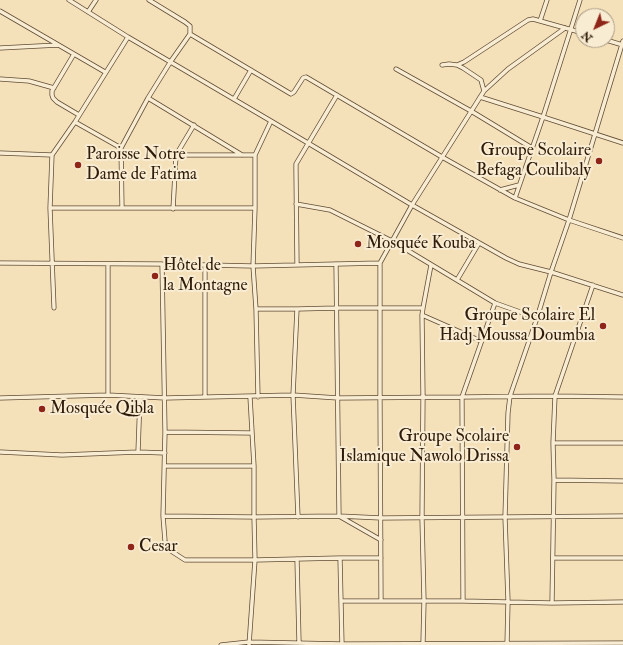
<!DOCTYPE html>
<meta charset="utf-8">
<style>
body{margin:0}
#map{position:relative;width:623px;height:645px;overflow:hidden;background:#f4e1ba;font-family:"IM FELL Double Pica",serif}
canvas{display:block}
.north{position:absolute;left:575px;top:8px;width:40px;height:40px;box-sizing:border-box;background:#f8ecd2;border:1px solid #a89882;border-radius:50%;rotate:223deg;font-size:11px;font-weight:700;line-height:16px;text-align:center;color:#2f1b09}
.north::after{content:'';display:block;margin:auto;width:14px;height:18px;background:#8f2418;clip-path:polygon(50% 0,100% 100%,50% 72%,0 100%)}
</style>
<div id="map">
<canvas width="623" height="645"></canvas>
<div class="north">N</div>
</div>
<script>
const ctx = document.querySelector('canvas').getContext('2d');
ctx.lineJoin = 'round';
function shape(rows) {
  const path = new Path2D();
  for (const r of rows) {
    path.moveTo(r[0], r[1]);
    for (let i = 2; i < r.length; i += 2) path.lineTo(r[i], r[i + 1]);
  }
  return path;
}
function trace(path, color, width, dash) {
  ctx.strokeStyle = color;
  ctx.lineWidth = width;
  ctx.lineCap = dash ? 'butt' : 'round';
  ctx.setLineDash(dash || []);
  ctx.stroke(path);
}
function label(font, color, halo, rows, align = 'center') {
  ctx.font = font + ' "IM FELL Double Pica",serif';
  ctx.lineWidth = 4;
  ctx.setLineDash([]);
  ctx.textBaseline = 'middle';
  ctx.strokeStyle = halo;
  ctx.fillStyle = color;
  for (const [text, x, y, turn = 0] of rows) {
    ctx.save();
    ctx.translate(x, y);
    ctx.rotate((+turn || 0) * Math.PI / 180);
    ctx.textAlign = isNaN(turn) ? turn : align;
    if (halo) ctx.strokeText(text, 0, 0);
    ctx.fillText(text, 0, 0);
    ctx.restore();
  }
}
const minor = shape([
 [69,0,128,37,271,121,412,205,506,258,519,264,551,272,623,295],
 [0,11,105,72],
 [88,12,96,0],
 [540,21,547,0],
 [190,34,291,94,294,92,303,78,306,77,442,157,515,198,569,220,623,238],
 [606,40,623,45],
 [0,48,58,45],
 [74,54,52,91,52,95,53,98,57,102,79,115],
 [442,65,449,64,457,65,463,68,481,80,484,91],
 [457,65,464,62,528,20,533,19,583,33],
 [396,69,471,111,532,148],
 [0,79,29,81,54,88],
 [480,97,543,117,623,143],
 [148,98,242,155],
 [234,99,251,70],
 [75,122,121,148,122,208],
 [121,148,148,98,171,61,190,34,190,26,185,22,149,0],
 [0,153,52,155],
 [176,155,255,155],
 [500,190,519,185],
 [515,198,543,117,580,0],
 [296,204,330,210,392,241,495,303,537,318],
 [50,208,255,208],
 [173,209,176,155,194,125],
 [0,263,162,264,253,266,380,263],
 [108,264,108,395],
 [162,264,165,432,163,516,165,541,168,549,185,560,255,560,340,558,381,558],
 [336,264,339,516,381,540],
 [205,265,205,397],
 [297,265,296,171,296,164,337,95],
 [457,280,479,243],
 [54,308,50,208,52,155,75,122,128,37],
 [256,309,297,309,337,308,423,308],
 [297,309,293,395,298,517],
 [422,315,481,341],
 [258,397,256,309,253,266,255,208,255,155,271,121],
 [0,398,108,395,165,398,293,395,338,398,462,397,555,396,623,397],
 [165,432,252,433],
 [553,443,623,443],
 [0,452,62,455,138,452,165,453],
 [138,452,140,397],
 [165,466,254,466],
 [554,480,623,481],
 [163,516,254,517,339,516,381,518,623,516],
 [340,558,342,645],
 [553,558,623,558],
 [297,559,299,642],
 [381,600,380,398,380,263,412,205,484,91,508,69,565,28],
 [341,601,463,601,552,603,623,602],
 [463,601,462,397,495,303],
 [552,603,554,480,553,443,555,396,593,285],
 [423,643,424,601,422,518,423,397,422,315,423,308,431,265],
 [221,645,249,642,342,644,623,643],
 [249,645,255,560,254,517,254,466,250,397],
 [507,645,508,601,505,517,508,413,510,396,537,318,551,272,569,220,623,41]
]);
trace(minor, '#604c35', 5);
trace(minor, '#f8ecd2', 3.5);
for (const [x, y, r, color] of [
 [599,161,4,"#8f2418"],
 [78,165,4,"#8f2418"],
 [358,244,4,"#8f2418"],
 [155,276,4,"#8f2418"],
 [603,326,4,"#8f2418"],
 [42,409,4,"#8f2418"],
 [517,447,4,"#8f2418"],
 [131,547,4,"#8f2418"]
]) {
  const dot = new Path2D();
  dot.arc(x, y, r, 0, 2 * Math.PI);
  ctx.fillStyle = color;
  ctx.fill(dot);
  trace(dot, '#f8ecd2', 1.5);
}
label('17px', '#2f1b09', '#f8ecd2', [
 ["Groupe Scolaire",591,151,"right"],
 ["Befaga Coulibaly",591,171,"right"],
 ["Paroisse Notre",86,155],
 ["Dame de Fatima",86,175],
 ["Mosquée Kouba",366,244],
 ["Hôtel de",163,266],
 ["la Montagne",163,286],
 ["Groupe Scolaire El",595,316,"right"],
 ["Hadj Moussa Doumbia",595,336,"right"],
 ["Mosquée Qibla",50,409],
 ["Groupe Scolaire",509,437,"right"],
 ["Islamique Nawolo Drissa",509,457,"right"],
 ["Cesar",139,547]
], 'left');
</script>
